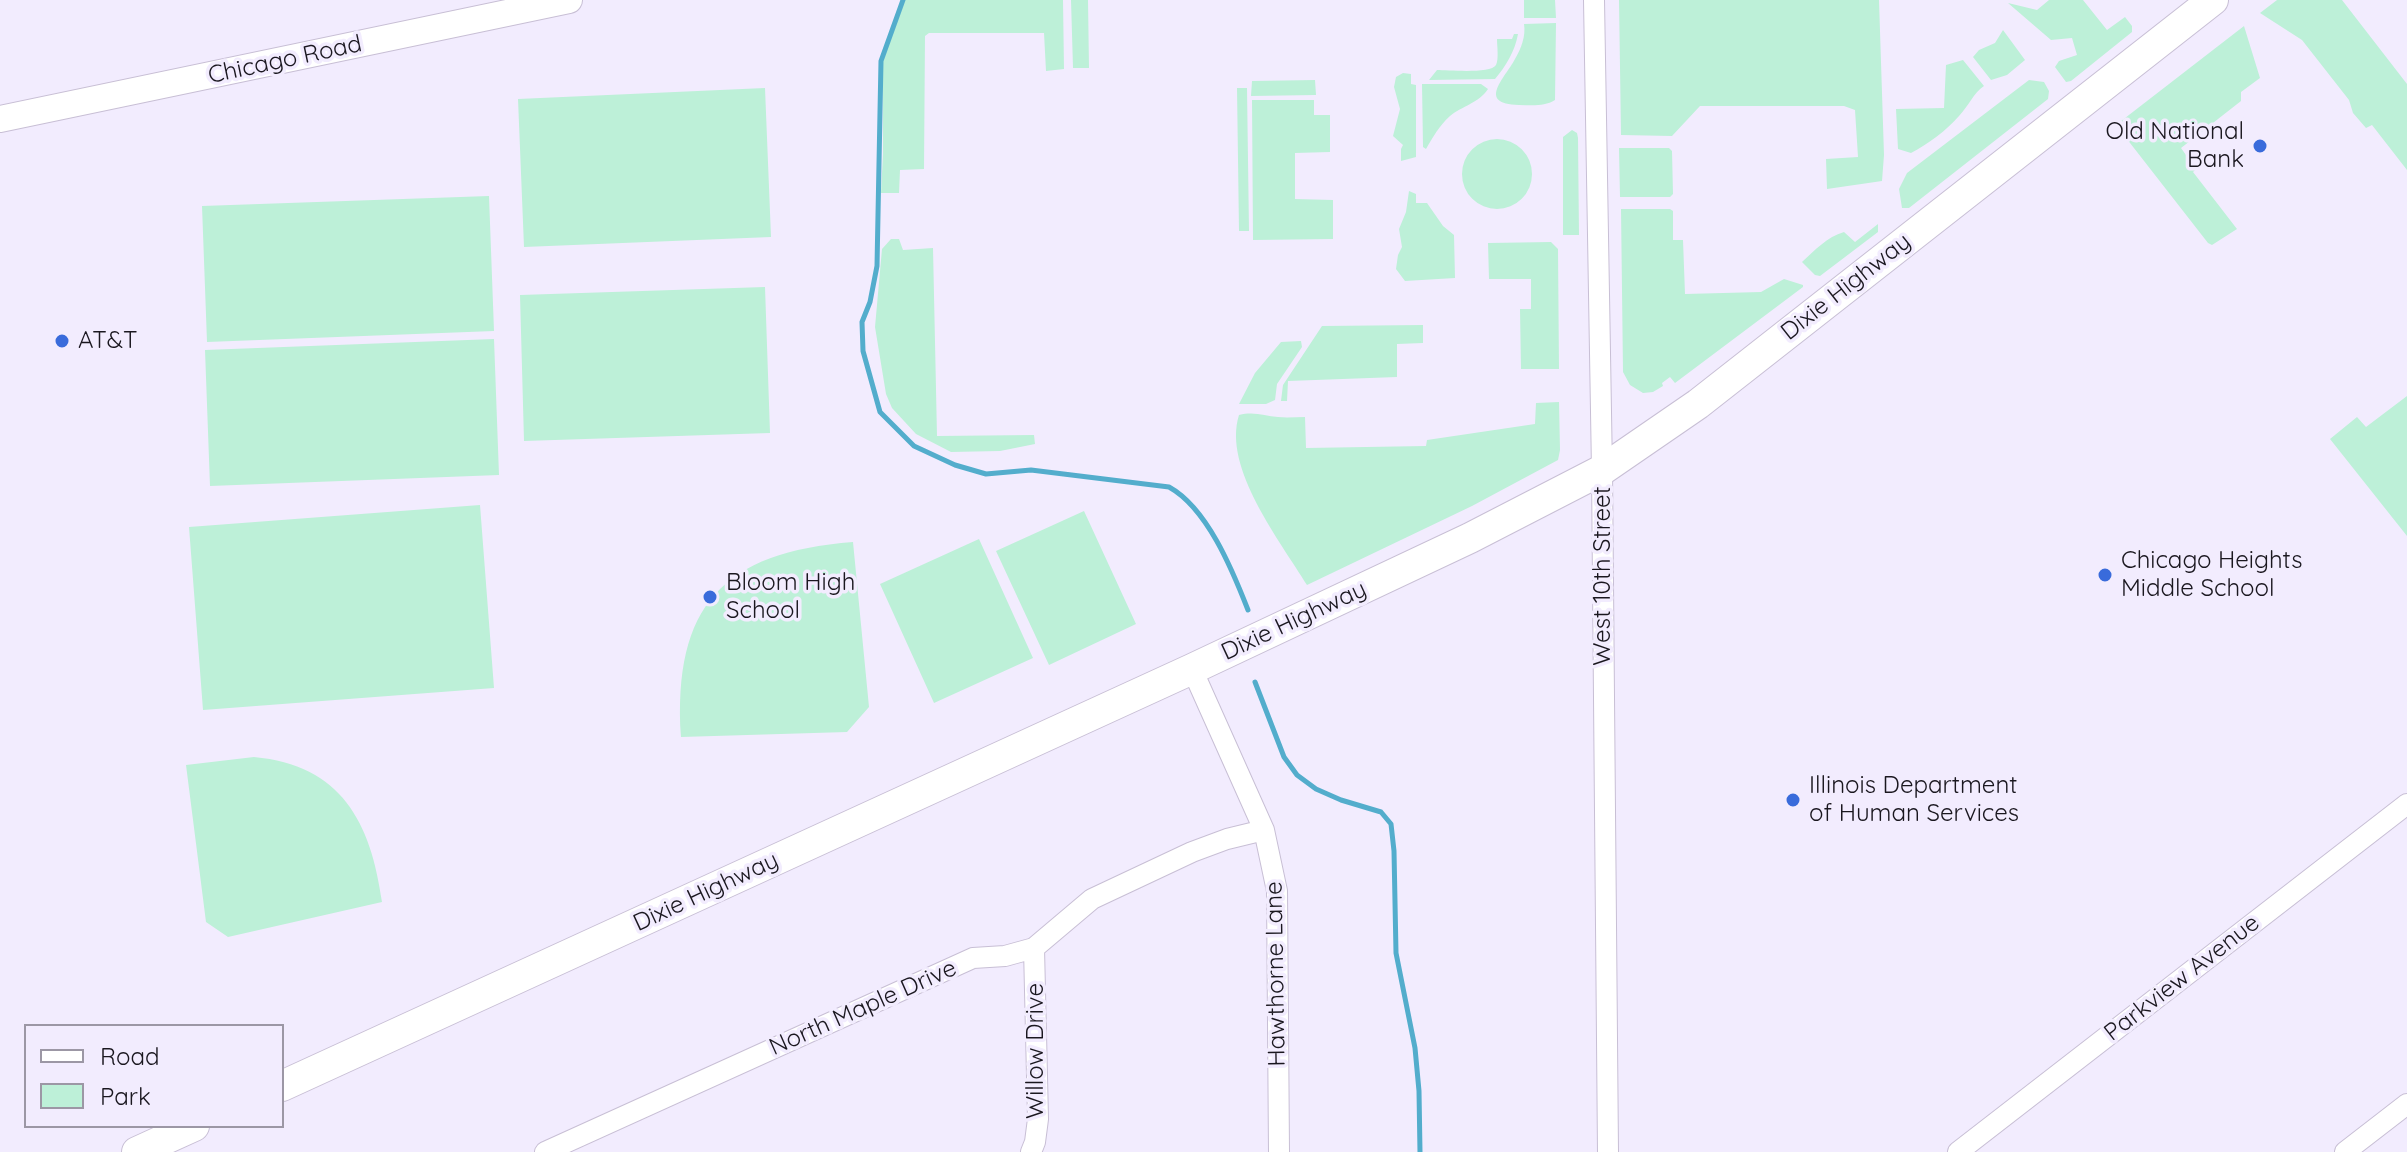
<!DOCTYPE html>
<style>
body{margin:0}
#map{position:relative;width:2407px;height:1152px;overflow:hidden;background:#f2ecfe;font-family:Quicksand,sans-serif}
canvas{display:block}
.legend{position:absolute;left:24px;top:1024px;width:260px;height:104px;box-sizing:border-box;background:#f2ecfe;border:2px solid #9c97a5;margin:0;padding:10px 14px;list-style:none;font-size:24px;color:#1a171f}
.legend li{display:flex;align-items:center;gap:16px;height:40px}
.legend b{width:40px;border:2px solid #9c97a5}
</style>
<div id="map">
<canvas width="2407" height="1152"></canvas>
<ul class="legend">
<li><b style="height:10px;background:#fff"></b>Road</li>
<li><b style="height:22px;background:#bdf0d8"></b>Park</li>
</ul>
</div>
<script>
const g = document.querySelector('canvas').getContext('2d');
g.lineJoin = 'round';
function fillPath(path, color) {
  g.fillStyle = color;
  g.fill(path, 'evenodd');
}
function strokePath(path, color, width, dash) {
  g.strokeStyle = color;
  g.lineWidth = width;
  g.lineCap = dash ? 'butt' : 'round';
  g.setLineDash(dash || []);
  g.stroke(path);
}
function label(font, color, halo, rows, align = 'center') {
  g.font = font + ' Quicksand,sans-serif';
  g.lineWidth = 7;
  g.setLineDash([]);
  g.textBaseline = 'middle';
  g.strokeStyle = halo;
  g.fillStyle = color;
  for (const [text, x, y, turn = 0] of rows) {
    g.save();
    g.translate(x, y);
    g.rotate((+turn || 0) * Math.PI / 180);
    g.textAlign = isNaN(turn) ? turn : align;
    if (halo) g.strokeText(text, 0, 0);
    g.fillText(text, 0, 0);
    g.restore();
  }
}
fillPath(new Path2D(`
 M 905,0 L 1063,0 L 1064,69 L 1046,71 L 1044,33 L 929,33 L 925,36 L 924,169 L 900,170 L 899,193 L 881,193 L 883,154 L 883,61 Z
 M 1071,0 L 1088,0 L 1089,68 L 1073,68 Z
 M 1524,0 L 1555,0 L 1556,18 L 1524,18 Z
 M 1619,0 L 1879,0 L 1884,155 L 1882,181 L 1827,189 L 1826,159 L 1858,157 L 1855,110 L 1844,106 L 1700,106 L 1672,136 L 1621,135 Z
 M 2049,0 L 2083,0 L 2107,30 L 2125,17 L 2132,26 L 2132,32 L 2071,81 L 2066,82 L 2055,67 L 2059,61 L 2077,55 L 2072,38 L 2051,40 L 2008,3 L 2037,10 Z
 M 2277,0 L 2342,0 L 2407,84 L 2407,170 L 2372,125 L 2366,128 L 2353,113 L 2349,100 L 2302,40 L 2260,13 Z
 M 1556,23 L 1555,100 C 1544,107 1531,105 1519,105 C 1476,104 1505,78 1515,59 C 1521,49 1526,36 1524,24 Z
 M 2244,26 L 2260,78 L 2241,92 L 2241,101 L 2181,148 L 2196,169 L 2193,172 L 2237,229 L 2212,245 L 2208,243 L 2116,125 Z
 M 2003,30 L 2025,60 L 2007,75 L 1991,80 L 1973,57 L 1979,50 L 1995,43 Z
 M 1514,34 L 1518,34 C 1515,51 1506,66 1495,79 L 1429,80 L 1437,70 C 1448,70 1491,74 1496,65 C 1499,59 1497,46 1497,39 L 1512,39 Z
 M 1963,60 L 1984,86 C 1974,92 1968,107 1959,116 C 1946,131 1928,144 1911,153 L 1898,149 L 1896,109 L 1944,108 L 1946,65 Z
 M 1403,73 L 1411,74 L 1411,84 L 1416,85 L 1416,157 L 1401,161 L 1401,149 L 1403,145 L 1393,136 L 1400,109 L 1394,87 L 1396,77 Z
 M 1315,80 L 1316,95 L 1251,96 L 1252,81 Z
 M 2029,80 L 2044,82 L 2049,91 L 2048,99 L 1909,208 L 1902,208 L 1899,189 L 1907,173 Z
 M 1422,84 L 1481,84 L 1488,89 C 1479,103 1462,106 1450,116 C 1439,126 1433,137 1426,149 L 1423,147 Z
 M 765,88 L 771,237 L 524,247 L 518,99 Z
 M 1237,88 L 1247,88 L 1249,231 L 1239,231 Z
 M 1252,100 L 1314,100 L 1314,115 L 1330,115 L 1330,152 L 1295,153 L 1295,199 L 1333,200 L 1333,239 L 1253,240 Z
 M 1572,130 L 1577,133 L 1578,138 L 1579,235 L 1563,235 L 1563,137 Z
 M1462 174a35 35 0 1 1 70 0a35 35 0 1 1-70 0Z
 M 1619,148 L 1669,148 L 1672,151 L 1673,194 L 1670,197 L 1620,197 Z
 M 1409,191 L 1416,194 L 1416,203 L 1427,203 L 1443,226 L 1454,235 L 1455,278 L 1405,281 L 1396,269 L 1398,255 L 1402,247 L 1399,229 L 1406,212 Z
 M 489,196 L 494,331 L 207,342 L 202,206 Z
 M 1621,209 L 1670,209 L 1673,211 L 1673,240 L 1683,240 L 1685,294 L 1761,292 L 1784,279 L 1803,285 L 1803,287 L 1675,383 L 1670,377 L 1662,383 L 1663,386 L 1653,392 L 1643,393 L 1630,385 L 1623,372 Z
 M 1878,224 L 1878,232 L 1820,276 L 1815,275 L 1802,262 C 1815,250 1827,237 1844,232 L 1855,242 Z
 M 891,239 L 899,239 L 903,250 L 933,248 L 937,436 L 1034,435 L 1035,444 L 1000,451 L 951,452 L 916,434 L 892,408 L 886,394 L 875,327 L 882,249 Z
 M 1551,242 L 1558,249 L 1559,369 L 1521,369 L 1520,309 L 1531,309 L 1531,279 L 1489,279 L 1488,243 Z
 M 765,287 L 770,433 L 524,441 L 520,295 Z
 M 1423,325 L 1423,343 L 1397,344 L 1397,377 L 1288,381 L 1287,401 L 1281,401 L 1283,385 L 1322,326 Z
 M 494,339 L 499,475 L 210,486 L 205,350 Z
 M 1301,341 L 1302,347 L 1277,384 L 1275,400 L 1266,404 L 1239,404 L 1255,373 L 1281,342 Z
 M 2407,396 L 2407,536 L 2330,439 L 2357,417 L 2366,427 Z
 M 1559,402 L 1560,450 L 1558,460 L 1472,506 L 1307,585 C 1281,542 1222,468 1239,415 C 1254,411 1265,416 1278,417 C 1287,418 1296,417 1305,417 L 1306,448 L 1426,446 L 1427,440 L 1535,424 L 1536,403 Z
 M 480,505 L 494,688 L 203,710 L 189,527 Z
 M 1084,511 L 1136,624 L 1049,665 L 996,551 Z
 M 979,539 L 1033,658 L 934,703 L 880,584 Z
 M 853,542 L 869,707 L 847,732 L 681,737 C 673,606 723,552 853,542 Z
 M 254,757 C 341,765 371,822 382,902 L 228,937 L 206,922 L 186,765 Z`), '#bdf0d8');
strokePath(new Path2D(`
 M 903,0 L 881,61 L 877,266 L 870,302 L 862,322 L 863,351 L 880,412 L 914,446 L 955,465 L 986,474 L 1031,470 L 1169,487 C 1207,508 1232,569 1248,610
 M 1255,682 L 1284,757 L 1297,775 L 1316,789 L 1341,800 L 1381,812 L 1391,824 L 1394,851 L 1396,953 L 1415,1048 L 1419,1091 L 1420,1152`), '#53adcc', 5);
const minor = new Path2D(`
 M 1594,0 L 1602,470 L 1608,1152
 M 1192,669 L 1264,830 L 1277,891 L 1279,1152
 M 545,1152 L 973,958 L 1005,956 L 1034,948 L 1092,899 L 1192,852 L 1227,839 L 1264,830
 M 1031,1152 L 1035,1142 L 1038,1119 L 1034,948
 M 1958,1152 L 2407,804
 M 2345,1152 L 2407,1104`);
const tertiary = new Path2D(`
 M 0,119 L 569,0`);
const secondary = new Path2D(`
 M 282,1086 L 1192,669 L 1470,538 L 1602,470 L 1698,404 L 2213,0
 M 137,1152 L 194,1126`);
strokePath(minor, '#c8bfd5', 22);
strokePath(tertiary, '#c8bfd5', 28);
strokePath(secondary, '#c8bfd5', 32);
strokePath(minor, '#fff', 20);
strokePath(tertiary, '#fff', 26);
strokePath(secondary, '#fff', 30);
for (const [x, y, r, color] of [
 [2260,146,8,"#396bdb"],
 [62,341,8,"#396bdb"],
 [2105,575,8,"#396bdb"],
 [710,597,8,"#396bdb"],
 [1793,800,8,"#396bdb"]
]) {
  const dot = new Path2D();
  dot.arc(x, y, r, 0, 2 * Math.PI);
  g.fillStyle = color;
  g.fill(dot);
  strokePath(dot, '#f2ecfe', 3);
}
label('24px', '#1a171f', '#f2ecfe', [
 ["Chicago Road",285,60,-12],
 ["Dixie Highway",1846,287,-38],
 ["West 10th Street",1603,576,-90],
 ["Dixie Highway",1294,621,-25],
 ["Dixie Highway",706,892,-25],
 ["Hawthorne Lane",1276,974,-91],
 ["Parkview Avenue",2182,978,-38],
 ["North Maple Drive",863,1008,-24],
 ["Willow Drive",1036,1051,-90]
]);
label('24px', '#1a171f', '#f2ecfe', [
 ["Old National",2244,132,"right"],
 ["Bank",2244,160,"right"],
 ["AT&T",78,341],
 ["Chicago Heights",2121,561],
 ["Middle School",2121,589],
 ["Bloom High",726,583],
 ["School",726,611],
 ["Illinois Department",1809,786],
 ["of Human Services",1809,814]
], 'left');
</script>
